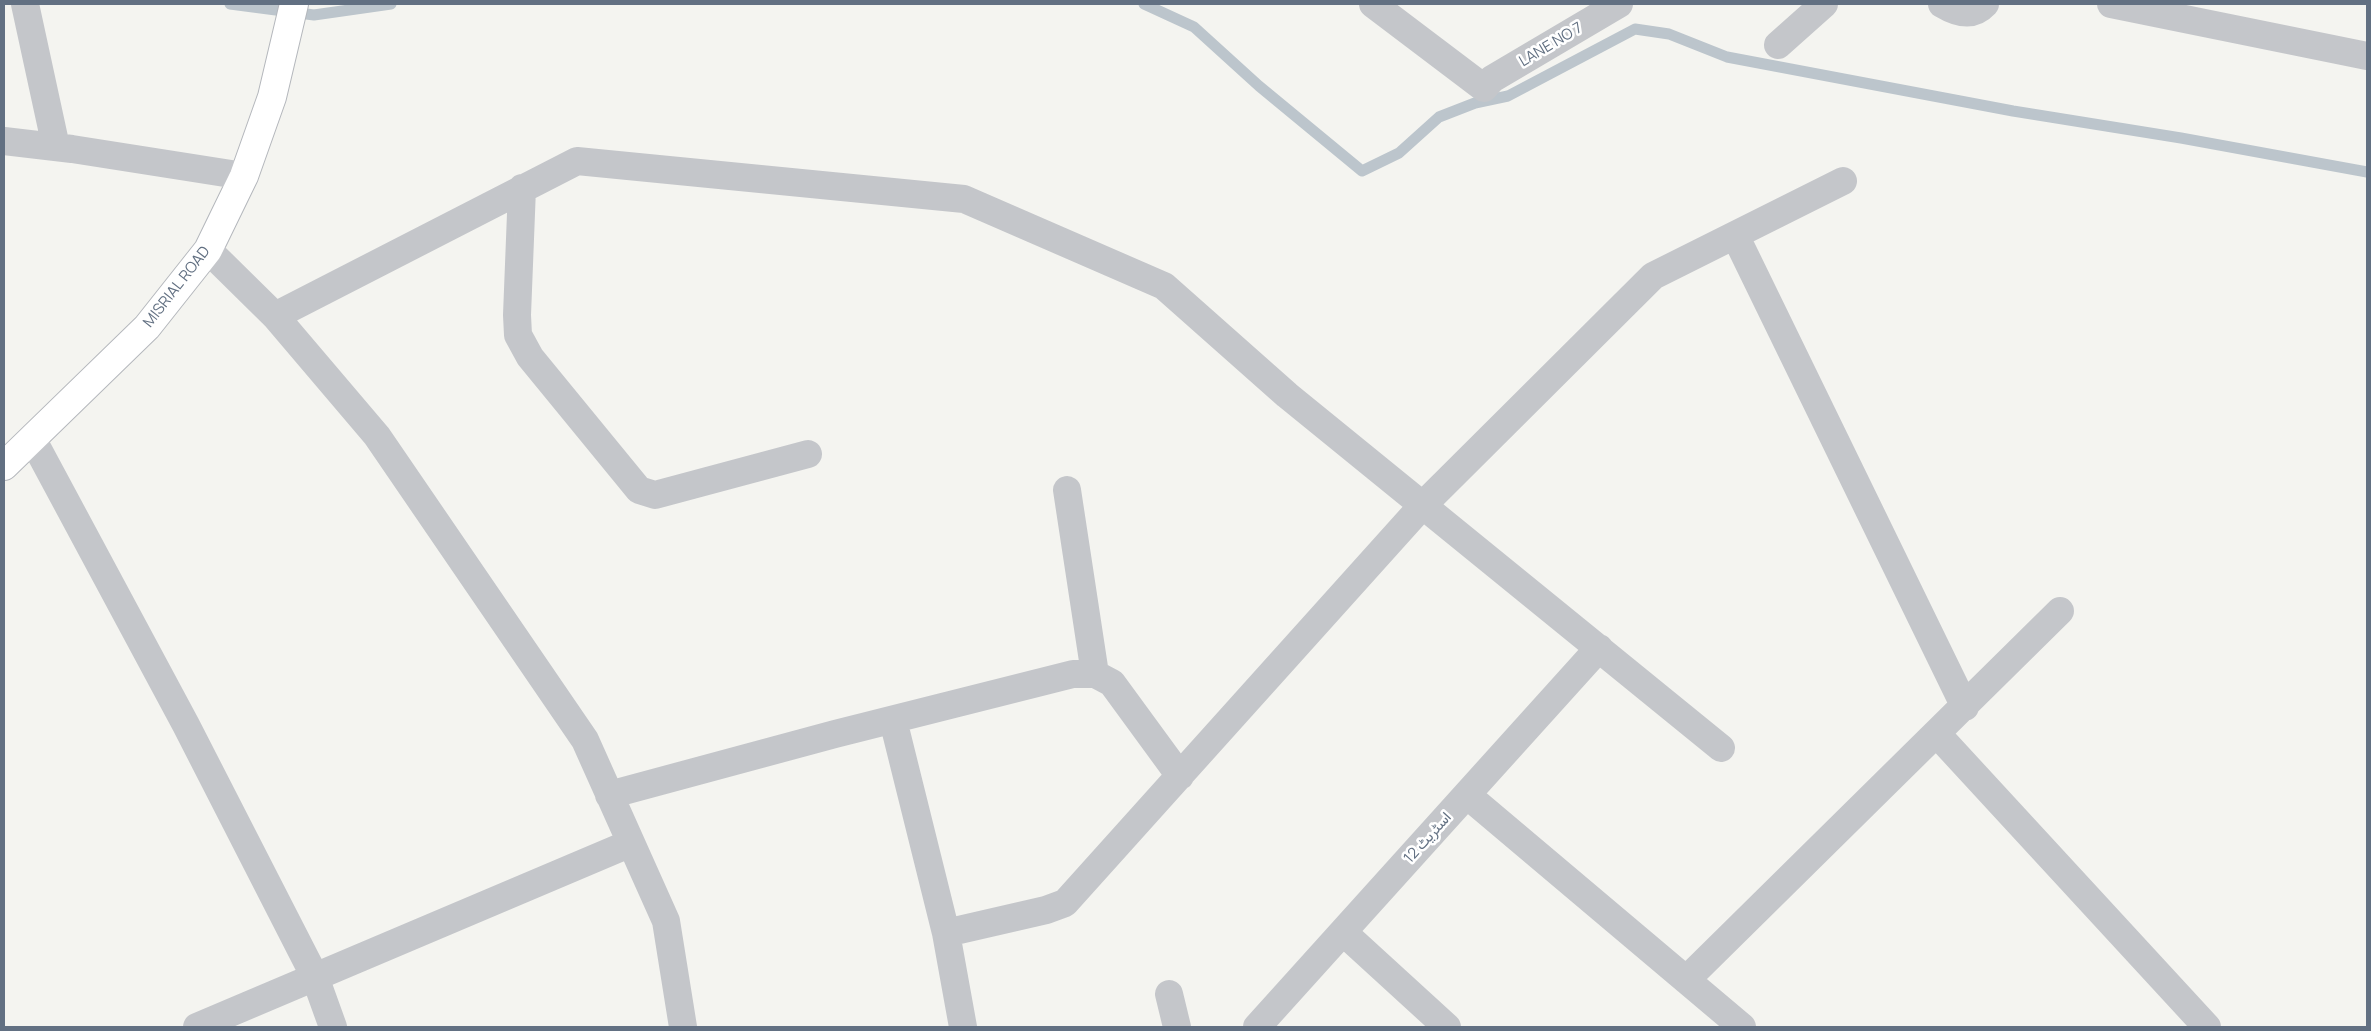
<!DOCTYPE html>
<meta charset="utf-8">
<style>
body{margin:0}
#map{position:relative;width:2371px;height:1031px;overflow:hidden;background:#f4f4f0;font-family:Manrope,sans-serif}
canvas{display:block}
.frame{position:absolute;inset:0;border:5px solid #627082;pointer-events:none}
</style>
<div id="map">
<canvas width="2371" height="1031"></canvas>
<div class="frame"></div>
</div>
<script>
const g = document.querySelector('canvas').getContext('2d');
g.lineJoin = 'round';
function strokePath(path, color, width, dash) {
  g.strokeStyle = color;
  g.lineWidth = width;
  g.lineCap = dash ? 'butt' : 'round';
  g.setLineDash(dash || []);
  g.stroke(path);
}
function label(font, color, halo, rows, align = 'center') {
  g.font = font + ' Manrope,Vazirmatn,sans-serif';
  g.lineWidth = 5;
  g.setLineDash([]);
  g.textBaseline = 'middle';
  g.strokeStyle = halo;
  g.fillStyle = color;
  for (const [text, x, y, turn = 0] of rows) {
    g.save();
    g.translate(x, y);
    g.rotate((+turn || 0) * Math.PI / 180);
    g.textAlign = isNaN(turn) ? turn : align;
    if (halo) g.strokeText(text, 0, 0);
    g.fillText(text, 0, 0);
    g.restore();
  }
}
strokePath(new Path2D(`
 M 230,4 L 314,15 L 391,4
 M 1144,4 L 1194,27 L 1259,86 L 1362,171 L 1399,153 L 1439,117 L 1475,103 L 1508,96 L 1635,29 L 1669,34 L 1727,57 L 2013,111 L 2181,138 L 2367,172`), '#bcc5cc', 11);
const major = new Path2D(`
 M 4,466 L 147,327 L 208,250 L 244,176 L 272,97 L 294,4`);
strokePath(major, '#b4b7bc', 30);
strokePath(new Path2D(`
 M 25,4 L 56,147
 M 1373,4 L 1484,88 L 1492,79 L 1619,4
 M 1942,4 C 1957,13 1972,18 1985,4
 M 2111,4 L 2367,56
 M 1778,45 L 1824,4
 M 4,141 L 72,149 L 244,176
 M 522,188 L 517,315 L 518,335 L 530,357 L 639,490 L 655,495 L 808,454
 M 1735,235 L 1965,707
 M 208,250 L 275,316 L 377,436 L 585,740 L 666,921 L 683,1027
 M 275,316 L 577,161 L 964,199 L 1164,286 L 1287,395 L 1721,748
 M 33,440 L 186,725 L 315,977 L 333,1027
 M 1067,490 L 1095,674
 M 893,720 L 946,933 L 963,1027
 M 1937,734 L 2207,1027
 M 609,795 L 835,734 L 1073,674 L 1095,674 L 1112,683 L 1180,776
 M 1467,795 L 1742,1027
 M 1343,932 L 1447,1027
 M 946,933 L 1046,910 L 1065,903 L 1422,506 L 1653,276 L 1843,181
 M 1686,980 L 2060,611
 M 1169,994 L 1177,1027
 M 197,1027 L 631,843
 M 1257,1027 L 1599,648`), '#c4c6ca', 28);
strokePath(major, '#fff', 28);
label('15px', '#627082', '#fff', [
 ["LANE NO 7",1551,45,-31],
 ["MISRIAL ROAD",177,287,-52],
 ["اسٹریٹ 12",1428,838,-48]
]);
</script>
